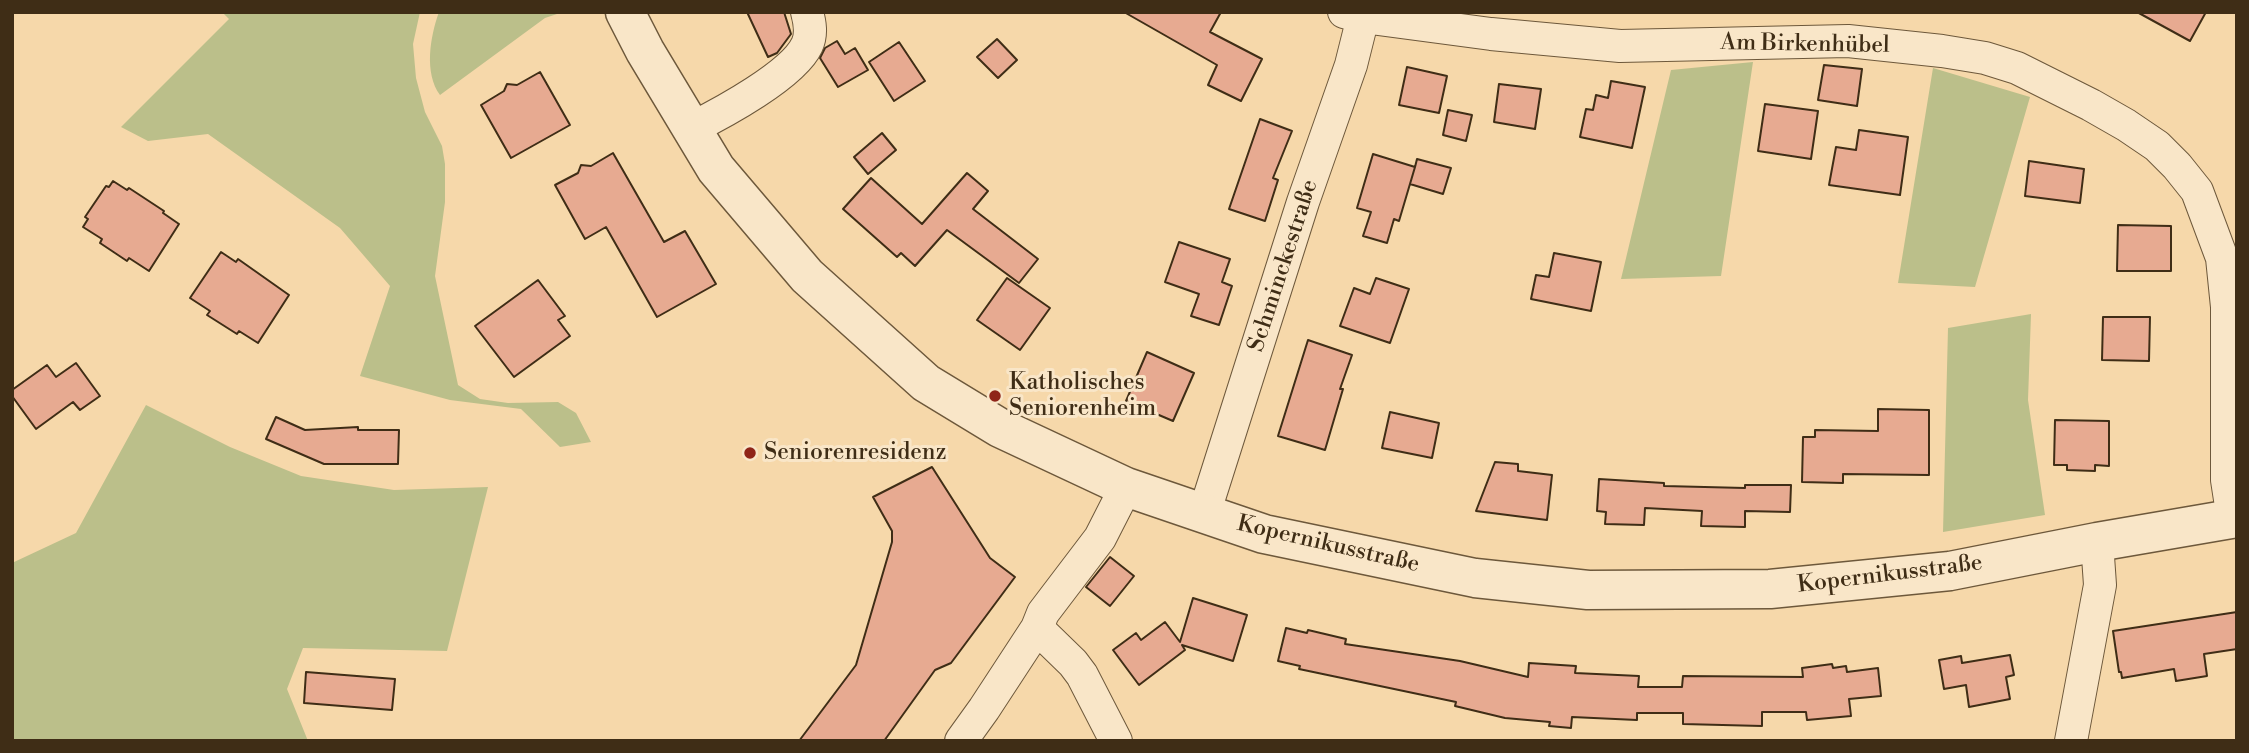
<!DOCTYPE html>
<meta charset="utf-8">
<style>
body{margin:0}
#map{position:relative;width:2249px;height:753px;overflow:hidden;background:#f6d8aa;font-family:"Libre Bodoni",serif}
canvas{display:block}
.frame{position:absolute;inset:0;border:14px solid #3f2d16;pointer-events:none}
</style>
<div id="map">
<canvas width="2249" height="753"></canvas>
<div class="frame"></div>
</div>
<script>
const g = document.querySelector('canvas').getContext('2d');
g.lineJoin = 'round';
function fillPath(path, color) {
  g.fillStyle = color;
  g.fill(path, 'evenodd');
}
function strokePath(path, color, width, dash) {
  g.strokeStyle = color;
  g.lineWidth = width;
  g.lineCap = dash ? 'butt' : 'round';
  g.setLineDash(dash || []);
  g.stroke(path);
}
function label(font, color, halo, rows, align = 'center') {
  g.font = font + ' "Libre Bodoni",serif';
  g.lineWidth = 6;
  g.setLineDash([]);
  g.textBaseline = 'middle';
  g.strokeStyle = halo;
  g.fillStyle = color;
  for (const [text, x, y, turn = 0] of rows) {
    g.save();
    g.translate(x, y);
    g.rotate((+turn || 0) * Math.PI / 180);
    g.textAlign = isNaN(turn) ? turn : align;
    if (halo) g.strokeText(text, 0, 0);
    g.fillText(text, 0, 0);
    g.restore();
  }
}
fillPath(new Path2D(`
 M 222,12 L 420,12 L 413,44 L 416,78 L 425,112 L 442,146 L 445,164 L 445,202 L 435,276 L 458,385 L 480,399 L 508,403 L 558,402 L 576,413 L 591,442 L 560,447 L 521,409 L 450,400 L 360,376 L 390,286 L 340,228 L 208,134 L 148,141 L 121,127 L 229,19 Z
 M 439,12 L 563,12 L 545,18 L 440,95 C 424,73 430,37 439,12 Z
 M 1753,62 L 1721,276 L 1621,279 L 1671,70 Z
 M 1933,68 L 2030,97 L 1975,287 L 1898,283 Z
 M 2031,314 L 2028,400 L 2045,515 L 1943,532 L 1948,328 Z
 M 146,405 L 230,447 L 301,476 L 394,490 L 488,487 L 447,651 L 303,648 L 287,689 L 308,741 L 12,741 L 12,563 L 76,533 Z`), '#bbbf8a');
const building = new Path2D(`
 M 747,12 L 784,12 L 791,34 L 777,53 L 768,57 Z
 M 1124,12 L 1221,12 L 1210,32 L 1262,59 L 1241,101 L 1208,85 L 1217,65 Z
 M 2137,12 L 2206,12 L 2190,41 Z
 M 997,39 L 1017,60 L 998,78 L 977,57 Z
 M 837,41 L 845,54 L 855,48 L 868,70 L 838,87 L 820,58 L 825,48 Z
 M 899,42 L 925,81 L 894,101 L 869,62 Z
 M 1824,65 L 1862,69 L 1857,106 L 1818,100 Z
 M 1407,67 L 1447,76 L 1439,113 L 1399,105 Z
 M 540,72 L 570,125 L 511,158 L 481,105 L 504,91 L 507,84 L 517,85 Z
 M 1611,81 L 1645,87 L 1632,148 L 1580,137 L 1586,109 L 1593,110 L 1596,95 L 1608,98 Z
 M 1499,84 L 1541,89 L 1535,129 L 1494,122 Z
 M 1765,104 L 1818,111 L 1811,159 L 1758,151 Z
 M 1448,110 L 1472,115 L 1466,141 L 1443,135 Z
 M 1260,119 L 1292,131 L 1273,178 L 1278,180 L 1265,221 L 1229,209 Z
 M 1859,130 L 1908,137 L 1900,195 L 1829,185 L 1836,147 L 1856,150 Z
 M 882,133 L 896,150 L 868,174 L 854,157 Z
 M 613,153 L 664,242 L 685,231 L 716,284 L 657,317 L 606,227 L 585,239 L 555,185 L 578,173 L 581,165 L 591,166 Z
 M 1373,154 L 1415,167 L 1417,159 L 1451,168 L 1443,194 L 1410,184 L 1415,167 L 1399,221 L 1394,219 L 1387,243 L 1363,236 L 1371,212 L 1357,208 Z
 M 2029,161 L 2084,169 L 2080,203 L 2025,196 Z
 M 967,173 L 988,191 L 973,209 L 1038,259 L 1019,283 L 947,230 L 915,266 L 901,253 L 897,257 L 843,209 L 871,178 L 922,224 Z
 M 113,181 L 127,190 L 129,188 L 164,211 L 163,213 L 179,224 L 149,271 L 129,258 L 127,261 L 100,243 L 102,239 L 83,227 L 88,219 L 85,217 L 106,186 L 109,187 Z
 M 2118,225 L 2171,226 L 2171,271 L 2117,271 Z
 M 1179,242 L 1230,259 L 1222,282 L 1232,286 L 1219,325 L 1191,316 L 1199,294 L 1165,282 Z
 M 221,252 L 236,262 L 238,259 L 289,295 L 258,343 L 239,331 L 237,334 L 207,315 L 210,311 L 190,298 Z
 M 1554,253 L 1601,262 L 1591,311 L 1531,299 L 1536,275 L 1549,277 Z
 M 1007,278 L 1050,308 L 1020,350 L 977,320 Z
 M 1376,278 L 1409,289 L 1390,343 L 1340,326 L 1354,288 L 1370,294 Z
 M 538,280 L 565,316 L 558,320 L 570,336 L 514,377 L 475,326 Z
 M 2103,317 L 2150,317 L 2149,361 L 2102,360 Z
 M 1308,340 L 1352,355 L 1340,389 L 1343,389 L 1325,450 L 1278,436 Z
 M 1147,352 L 1194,373 L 1173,421 L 1126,401 Z
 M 76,363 L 100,396 L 80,410 L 73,402 L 36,429 L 12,396 L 12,390 L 47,365 L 56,377 Z
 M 1878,409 L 1929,410 L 1929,475 L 1843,474 L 1843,483 L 1802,482 L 1803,437 L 1815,437 L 1815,430 L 1878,431 Z
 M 1390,412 L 1439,423 L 1432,458 L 1382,448 Z
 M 276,417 L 305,430 L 358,427 L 358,430 L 399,430 L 398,464 L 324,464 L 266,439 Z
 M 2055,420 L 2109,421 L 2109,466 L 2095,465 L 2095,471 L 2067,470 L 2067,465 L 2054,465 Z
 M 1495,462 L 1518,464 L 1518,471 L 1552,475 L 1547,520 L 1476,511 Z
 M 932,467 L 990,558 L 1015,577 L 951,663 L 935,670 L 884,741 L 799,741 L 856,665 L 892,542 L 892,531 L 873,497 Z
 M 1599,479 L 1664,483 L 1664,486 L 1745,488 L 1745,485 L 1791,485 L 1790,512 L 1745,511 L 1745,527 L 1701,526 L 1702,511 L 1645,508 L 1644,525 L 1605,524 L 1606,512 L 1597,511 Z
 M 1110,557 L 1134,576 L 1110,606 L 1086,587 Z
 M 1193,598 L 1247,615 L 1233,661 L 1182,645 L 1185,650 L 1139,685 L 1113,650 L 1136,633 L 1141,640 L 1165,622 L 1180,642 Z
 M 2237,612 L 2237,649 L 2204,654 L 2207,676 L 2176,681 L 2174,669 L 2122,678 L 2121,672 L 2119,672 L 2113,631 Z
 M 1286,628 L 1307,633 L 1308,630 L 1346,639 L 1345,644 L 1460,661 L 1528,677 L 1529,663 L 1576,666 L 1575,673 L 1639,676 L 1638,687 L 1682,687 L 1683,676 L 1803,677 L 1802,668 L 1832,664 L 1833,668 L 1846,666 L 1847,672 L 1878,668 L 1881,696 L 1849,699 L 1851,716 L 1807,720 L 1806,712 L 1762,712 L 1762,726 L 1683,724 L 1683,713 L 1637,713 L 1637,720 L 1572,717 L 1571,728 L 1549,726 L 1550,722 L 1505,718 L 1455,706 L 1456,702 L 1299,669 L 1300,666 L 1278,661 Z
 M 2010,655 L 2014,675 L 2006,677 L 2010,699 L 1969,707 L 1966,685 L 1944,689 L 1939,660 L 1961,656 L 1962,663 Z
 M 306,672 L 395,679 L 392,710 L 304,703 Z`);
fillPath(building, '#e7aa91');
strokePath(building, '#3f2d16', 2);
const minor = new Path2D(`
 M 1344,12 L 1363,17 L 1491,34 L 1620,46 L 1848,41 L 1942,51 L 1985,58 L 2017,68 L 2091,105 L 2126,125 L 2157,146 L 2177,166 L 2197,191 L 2222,258 L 2227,307 L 2227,480 L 2233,519
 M 692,128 C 722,113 793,75 807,45 C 812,34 810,23 807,12
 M 1204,514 L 1303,202 L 1351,65 L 1363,17
 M 1037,628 L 1073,663 L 1082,675 L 1116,741
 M 961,741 L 984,709 L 1037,628 L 1043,613 L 1100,538 L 1126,487
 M 2071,741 L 2100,585 L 2097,542`);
const tertiary = new Path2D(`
 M 625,12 L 645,51 L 716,169 L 807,276 L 926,383 L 1000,428 L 1126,487 L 1264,534 L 1475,578 L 1588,590 L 1770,589 L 1950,571 L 2097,542 L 2237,518`);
strokePath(minor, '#6d583b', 34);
strokePath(tertiary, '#6d583b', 41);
strokePath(minor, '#f9e6c8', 32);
strokePath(tertiary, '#f9e6c8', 38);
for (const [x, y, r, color] of [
 [995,396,7,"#8f2418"],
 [750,453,7,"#8f2418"]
]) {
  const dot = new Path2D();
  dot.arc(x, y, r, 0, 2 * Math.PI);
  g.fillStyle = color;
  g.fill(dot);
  strokePath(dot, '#f9e6c8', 2.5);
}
label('23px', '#3f2d16', '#f9e6c8', [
 ["Am Birkenhübel",1805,45,1],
 ["Schminckestraße",1284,266,-72],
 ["Kopernikusstraße",1328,545,13],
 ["Kopernikusstraße",1890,575,-7]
]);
label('23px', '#3f2d16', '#f9e6c8', [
 ["Katholisches",1009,383],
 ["Seniorenheim",1009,409],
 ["Seniorenresidenz",764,453]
], 'left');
</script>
